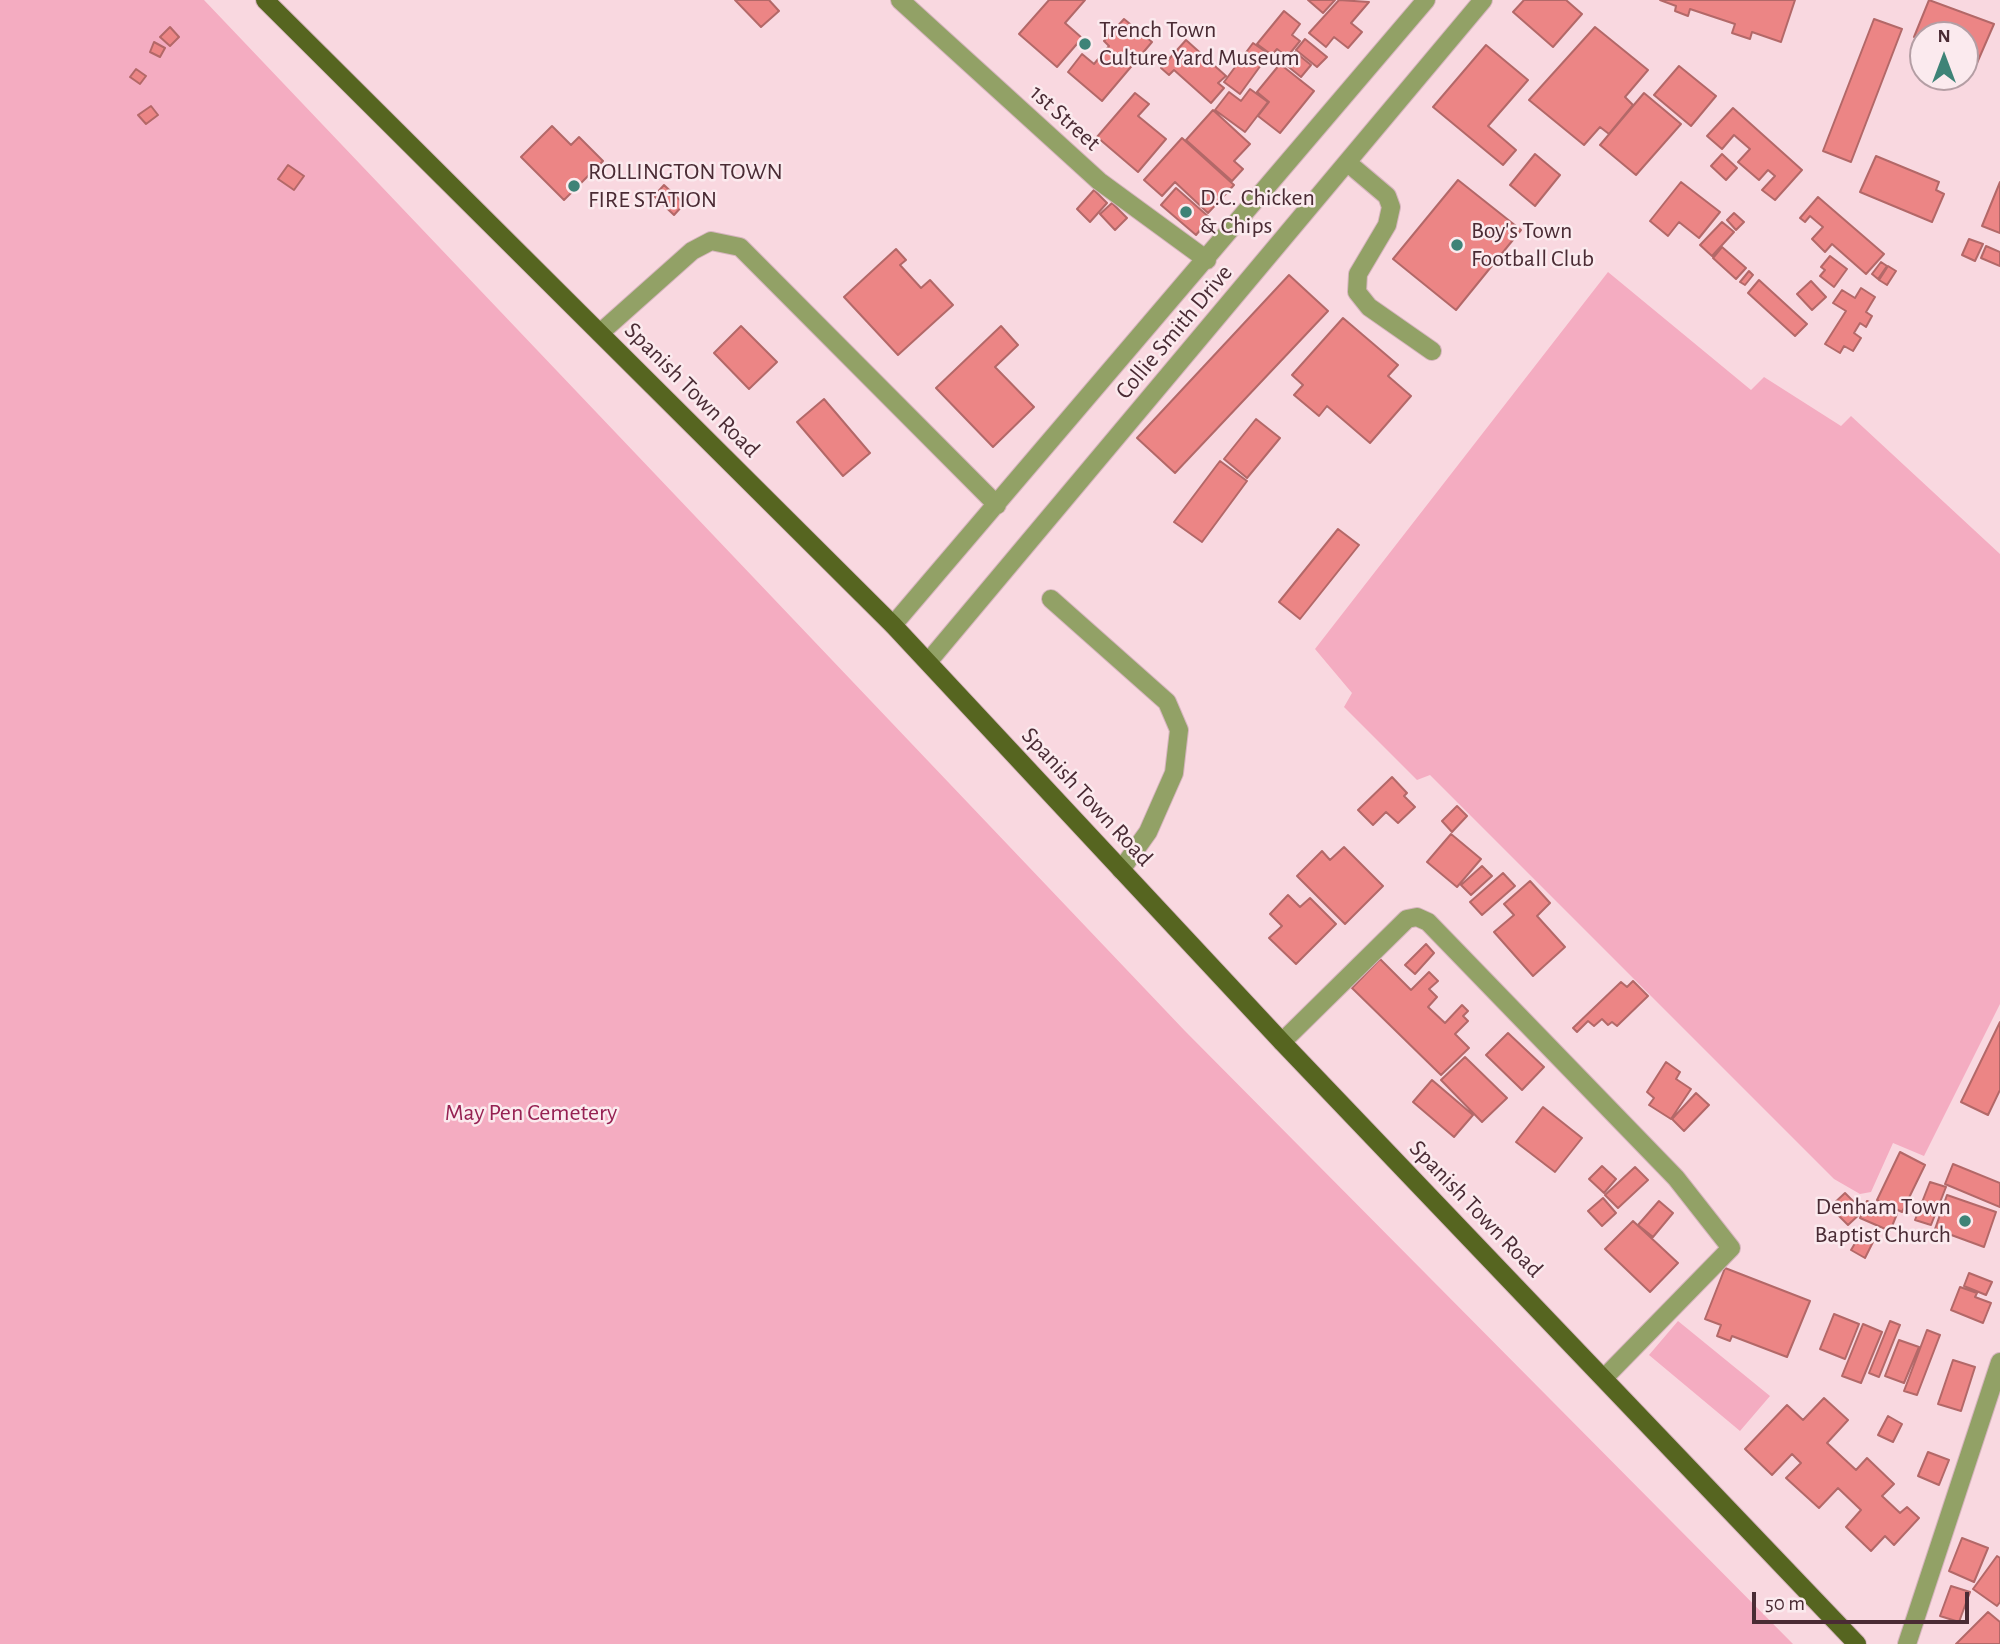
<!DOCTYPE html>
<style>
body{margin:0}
#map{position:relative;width:2000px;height:1644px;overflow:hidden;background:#f9d8e0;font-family:"Alegreya Sans",sans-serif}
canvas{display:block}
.north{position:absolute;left:1909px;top:21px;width:70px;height:70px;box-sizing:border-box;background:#fbeaee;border:2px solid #b49ea4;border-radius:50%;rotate:0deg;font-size:19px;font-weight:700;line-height:28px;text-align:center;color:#4a2b34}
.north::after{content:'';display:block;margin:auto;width:24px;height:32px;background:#3e8377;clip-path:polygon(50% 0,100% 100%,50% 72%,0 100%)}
.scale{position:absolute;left:1752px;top:1592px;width:217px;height:32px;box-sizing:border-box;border:4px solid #4a2b34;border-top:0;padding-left:9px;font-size:21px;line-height:24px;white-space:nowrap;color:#4a2b34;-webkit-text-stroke:5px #fbeaee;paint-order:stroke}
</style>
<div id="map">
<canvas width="2000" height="1644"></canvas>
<div class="north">N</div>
<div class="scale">50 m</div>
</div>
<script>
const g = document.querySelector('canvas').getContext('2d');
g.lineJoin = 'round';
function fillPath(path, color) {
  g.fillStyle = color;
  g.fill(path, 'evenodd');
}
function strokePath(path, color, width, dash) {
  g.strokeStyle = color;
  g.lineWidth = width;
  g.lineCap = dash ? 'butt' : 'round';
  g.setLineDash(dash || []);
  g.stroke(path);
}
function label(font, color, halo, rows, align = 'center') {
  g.font = font + ' "Alegreya Sans",sans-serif';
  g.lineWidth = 5;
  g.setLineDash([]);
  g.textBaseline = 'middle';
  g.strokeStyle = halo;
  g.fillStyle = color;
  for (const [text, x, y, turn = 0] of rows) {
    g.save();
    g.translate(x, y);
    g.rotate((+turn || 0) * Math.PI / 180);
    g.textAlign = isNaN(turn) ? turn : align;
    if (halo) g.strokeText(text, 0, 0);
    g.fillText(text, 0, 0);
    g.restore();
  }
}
fillPath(new Path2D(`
 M 0,0 L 204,0 L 1185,1031 L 1793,1644 L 0,1644 Z
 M 1608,272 L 1751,390 L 1764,377 L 1841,426 L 1851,416 L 2000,554 L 2000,1004 L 1924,1156 L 1893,1143 L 1871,1192 L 1860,1194 L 1834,1179 L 1430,775 L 1417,780 L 1344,707 L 1352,693 L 1315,649 Z
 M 1678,1321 L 1770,1396 L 1740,1431 L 1649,1355 Z`), '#f4acc1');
const building = new Path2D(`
 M 735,0 L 769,0 L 779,11 L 761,27 Z
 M 1049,0 L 1085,0 L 1065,23 L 1082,38 L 1057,67 L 1019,34 Z
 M 1308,0 L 1335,0 L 1323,13 Z
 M 1339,0 L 1369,2 L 1351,23 L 1362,32 L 1348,48 L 1334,37 L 1326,47 L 1309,33 Z
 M 1524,0 L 1566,0 L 1582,14 L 1553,47 L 1513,12 Z
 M 1660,0 L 1795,0 L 1781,42 L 1752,32 L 1750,39 L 1732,33 L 1735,24 L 1690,9 L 1688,16 L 1675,11 L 1676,6 Z
 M 1929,0 L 1994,24 L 1977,63 L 1965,58 L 1965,35 L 1923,35 L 1923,40 L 1914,37 Z
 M 1284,11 L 1300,24 L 1292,35 L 1300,41 L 1287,57 L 1277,49 L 1272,55 L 1257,44 Z
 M 1124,19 L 1152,42 L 1102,101 L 1068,72 L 1082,54 L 1094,64 L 1109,46 L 1104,41 Z
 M 1874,19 L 1902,29 L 1851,162 L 1823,151 Z
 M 170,27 L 179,37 L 170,46 L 160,37 Z
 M 1595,27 L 1648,70 L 1625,97 L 1633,105 L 1609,134 L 1600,127 L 1584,145 L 1529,100 Z
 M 1305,39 L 1327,57 L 1317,67 L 1296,50 Z
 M 1186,40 L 1226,76 L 1218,83 L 1224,88 L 1211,103 L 1174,70 L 1169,75 L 1161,68 Z
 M 154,42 L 165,48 L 160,57 L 150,52 Z
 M 1253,43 L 1269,54 L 1240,94 L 1224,82 Z
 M 1486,45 L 1528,80 L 1488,126 L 1516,150 L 1503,165 L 1433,107 Z
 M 1295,52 L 1311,65 L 1301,77 L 1285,64 Z
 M 1280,64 L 1314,91 L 1280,133 L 1258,116 L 1269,102 L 1257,92 Z
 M 1679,66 L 1716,96 L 1691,126 L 1654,95 Z
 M 136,69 L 146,76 L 140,84 L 130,77 Z
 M 1250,89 L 1268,102 L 1245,132 L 1215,110 L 1229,92 L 1241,101 Z
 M 1135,93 L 1149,104 L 1138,116 L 1166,139 L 1138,172 L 1097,137 Z
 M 1644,93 L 1681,124 L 1636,175 L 1600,145 Z
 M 151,106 L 158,115 L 146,124 L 138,115 Z
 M 1733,108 L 1802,170 L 1775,200 L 1762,190 L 1775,176 L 1768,170 L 1759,180 L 1738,162 L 1750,149 L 1734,135 L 1722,149 L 1707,136 Z
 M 1213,110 L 1250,144 L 1234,161 L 1243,169 L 1232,181 L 1186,140 Z
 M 552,126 L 571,145 L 579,137 L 603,161 L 564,200 L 521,157 Z
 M 1182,138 L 1234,185 L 1208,213 L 1175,182 L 1162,196 L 1144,180 Z
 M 1535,154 L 1560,175 L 1535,206 L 1510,185 Z
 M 1722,154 L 1737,168 L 1726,180 L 1711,166 Z
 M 1876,156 L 1939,182 L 1936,190 L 1944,194 L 1932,222 L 1860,192 Z
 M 288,165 L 304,176 L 294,190 L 278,179 Z
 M 1458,180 L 1521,230 L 1456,310 L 1393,259 Z
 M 1681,182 L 1720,212 L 1699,238 L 1679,222 L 1668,236 L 1650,221 Z
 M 2000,182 L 2000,233 L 1982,226 Z
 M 664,185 L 684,204 L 674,215 L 654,196 Z
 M 1176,188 L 1210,218 L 1196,235 L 1161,205 Z
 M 1094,190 L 1107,203 L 1090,222 L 1077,209 Z
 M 1818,197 L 1884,254 L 1866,274 L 1832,244 L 1825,252 L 1812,239 L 1823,227 L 1810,216 L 1805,222 L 1800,218 Z
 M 1112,203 L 1127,218 L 1115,230 L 1100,214 Z
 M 1734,213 L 1744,222 L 1736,230 L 1727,220 Z
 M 1722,222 L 1734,232 L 1712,256 L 1700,245 Z
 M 1969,239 L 1983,244 L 1975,261 L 1962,255 Z
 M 1986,246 L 2000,252 L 2000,266 L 1981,258 Z
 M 1722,247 L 1746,268 L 1736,279 L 1713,258 Z
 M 896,249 L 906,260 L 900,265 L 921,288 L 930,280 L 953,305 L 898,355 L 844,297 Z
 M 1830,256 L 1847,269 L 1834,287 L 1820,276 L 1825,270 L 1821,267 Z
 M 1881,262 L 1887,266 L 1878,279 L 1872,274 Z
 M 1888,266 L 1896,271 L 1887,285 L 1879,280 Z
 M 1749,271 L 1753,275 L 1745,285 L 1740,282 Z
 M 1289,275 L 1328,311 L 1175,473 L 1137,438 Z
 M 1759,280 L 1807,324 L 1795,336 L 1748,293 Z
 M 1811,281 L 1826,297 L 1812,310 L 1797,294 Z
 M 1861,288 L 1875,297 L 1866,312 L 1872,316 L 1866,327 L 1860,323 L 1854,333 L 1861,338 L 1853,351 L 1844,346 L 1840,353 L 1825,344 L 1846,311 L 1833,303 L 1842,290 L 1855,298 Z
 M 1343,318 L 1398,365 L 1388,376 L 1411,396 L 1370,443 L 1327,406 L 1319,416 L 1294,395 L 1303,385 L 1292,375 Z
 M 741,326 L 777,362 L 749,389 L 714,353 Z
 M 1001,326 L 1018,345 L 995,367 L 1034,407 L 993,447 L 936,388 Z
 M 824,399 L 870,453 L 843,476 L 797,422 Z
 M 1256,419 L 1280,438 L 1247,478 L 1224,459 Z
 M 1220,461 L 1247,481 L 1202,542 L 1174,522 Z
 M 1338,529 L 1359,545 L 1300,619 L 1279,602 Z
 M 1392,777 L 1407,793 L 1404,796 L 1415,807 L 1398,823 L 1386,812 L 1373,825 L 1358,810 Z
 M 1457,806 L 1467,816 L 1452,832 L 1442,821 Z
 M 1451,834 L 1481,859 L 1457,887 L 1427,862 Z
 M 1344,847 L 1383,886 L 1345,924 L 1297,876 L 1322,851 L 1330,860 Z
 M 1482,866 L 1492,876 L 1471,895 L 1461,885 Z
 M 1503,873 L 1515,886 L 1482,915 L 1470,902 Z
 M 1530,881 L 1550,903 L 1537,916 L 1565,947 L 1533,976 L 1494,932 L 1514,915 L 1504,904 Z
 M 1288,895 L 1300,907 L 1310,898 L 1336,924 L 1296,964 L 1269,938 L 1282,926 L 1270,914 Z
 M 1426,944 L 1434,953 L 1415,974 L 1405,965 Z
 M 1380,959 L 1411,990 L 1429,972 L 1438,981 L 1429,989 L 1437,997 L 1428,1007 L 1445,1023 L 1462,1005 L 1468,1011 L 1463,1016 L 1468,1021 L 1455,1034 L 1469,1048 L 1441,1075 L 1352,988 Z
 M 1633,981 L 1648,996 L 1617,1026 L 1612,1022 L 1608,1025 L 1602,1019 L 1594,1026 L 1588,1021 L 1577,1032 L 1573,1028 L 1621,982 L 1627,987 Z
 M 2000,1022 L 2000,1090 L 1988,1115 L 1961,1102 Z
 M 1508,1033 L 1544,1067 L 1522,1090 L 1486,1055 Z
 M 1465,1057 L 1507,1098 L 1482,1122 L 1441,1080 Z
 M 1666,1062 L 1680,1072 L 1676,1079 L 1691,1089 L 1671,1119 L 1649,1105 L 1654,1098 L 1647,1092 Z
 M 1432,1080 L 1473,1115 L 1454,1137 L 1413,1102 Z
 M 1696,1093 L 1709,1105 L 1684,1131 L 1672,1119 Z
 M 1543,1107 L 1582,1138 L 1555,1172 L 1516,1142 Z
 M 1900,1152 L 1925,1165 L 1902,1212 L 1877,1200 Z
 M 1953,1164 L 2000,1183 L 2000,1207 L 1945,1184 Z
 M 1602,1166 L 1616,1179 L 1604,1193 L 1589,1179 Z
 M 1635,1167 L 1648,1180 L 1618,1208 L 1605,1195 Z
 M 1930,1182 L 1946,1187 L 1931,1225 L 1915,1220 Z
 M 1845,1193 L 1863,1211 L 1848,1225 L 1830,1207 Z
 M 1947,1195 L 1996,1212 L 1984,1247 L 1935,1229 Z
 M 1603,1198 L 1616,1213 L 1602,1226 L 1588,1211 Z
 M 1659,1201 L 1673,1213 L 1653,1237 L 1638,1225 Z
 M 1867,1201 L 1897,1214 L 1890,1231 L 1860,1218 Z
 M 1633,1221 L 1678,1263 L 1650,1292 L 1605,1249 Z
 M 1860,1235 L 1873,1242 L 1865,1258 L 1851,1250 Z
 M 1725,1268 L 1810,1301 L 1787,1357 L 1732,1336 L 1730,1341 L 1717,1336 L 1721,1325 L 1705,1319 Z
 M 1969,1273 L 1992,1282 L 1986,1295 L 1964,1286 Z
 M 1960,1287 L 1977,1293 L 1975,1297 L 1991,1303 L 1983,1323 L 1951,1310 Z
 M 1834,1314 L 1859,1324 L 1845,1359 L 1820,1349 Z
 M 1890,1321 L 1900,1325 L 1879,1377 L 1869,1373 Z
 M 1863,1324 L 1882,1332 L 1861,1383 L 1842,1376 Z
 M 1927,1330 L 1940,1335 L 1917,1395 L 1904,1391 Z
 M 1899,1340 L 1919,1347 L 1904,1383 L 1885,1376 Z
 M 1953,1360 L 1975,1367 L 1961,1411 L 1938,1404 Z
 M 1824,1398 L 1848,1420 L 1827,1443 L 1856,1470 L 1867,1458 L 1894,1484 L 1882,1496 L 1900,1513 L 1907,1507 L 1919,1518 L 1894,1545 L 1885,1536 L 1871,1551 L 1846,1527 L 1861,1510 L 1838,1488 L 1819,1508 L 1786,1478 L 1801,1463 L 1792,1454 L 1772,1475 L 1745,1449 L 1787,1405 L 1803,1420 Z
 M 1888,1416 L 1902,1424 L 1893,1442 L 1878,1435 Z
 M 1928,1452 L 1949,1460 L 1939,1485 L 1918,1476 Z
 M 1962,1538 L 1988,1548 L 1974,1582 L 1949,1571 Z
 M 1997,1556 L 2000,1558 L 2000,1602 L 1997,1606 L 1973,1589 Z
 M 1951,1586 L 1970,1592 L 1959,1622 L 1940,1616 Z
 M 1988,1612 L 2000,1622 L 2000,1644 L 1956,1644 Z`);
fillPath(building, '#ec8585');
strokePath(building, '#b36868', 2);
const minor = new Path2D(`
 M 900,0 L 1099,181 L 1207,260
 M 1348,163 L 1387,196 L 1391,207 L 1387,225 L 1358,274 L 1357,292 L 1369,307 L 1432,351
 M 600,333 L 692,251 L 711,241 L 740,247 L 997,505
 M 1051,599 L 1167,702 L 1179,730 L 1174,773 L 1148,832 L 1121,870
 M 893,625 L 1426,0
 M 928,662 L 1483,0
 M 1282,1042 L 1407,919 L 1417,917 L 1428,922 L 1676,1178 L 1731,1248 L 1604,1378
 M 1907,1644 L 2000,1362`);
const major = new Path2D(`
 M 265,0 L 893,625 L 1282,1042 L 1857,1644`);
strokePath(minor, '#d6b5be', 20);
strokePath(major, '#d6b5be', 20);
strokePath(minor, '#92a166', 18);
strokePath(major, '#566520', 18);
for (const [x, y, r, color] of [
 [1085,44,7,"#3e8377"],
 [574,186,7,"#3e8377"],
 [1186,212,7,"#3e8377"],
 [1457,245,7,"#3e8377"],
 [1965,1221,7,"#3e8377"]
]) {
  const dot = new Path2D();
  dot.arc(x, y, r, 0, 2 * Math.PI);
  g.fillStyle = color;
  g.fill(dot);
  strokePath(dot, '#fbeaee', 2.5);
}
label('24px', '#4a2b34', '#fbeaee', [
 ["Trench Town",1099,30],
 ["Culture Yard Museum",1099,58],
 ["ROLLINGTON TOWN",588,172],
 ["FIRE STATION",588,200],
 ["D.C. Chicken",1200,198],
 ["& Chips",1200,226],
 ["Boy's Town",1471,231],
 ["Football Club",1471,259],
 ["Denham Town",1951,1207,"right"],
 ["Baptist Church",1951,1235,"right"]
], 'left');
label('24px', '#4a2b34', '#fbeaee', [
 ["1st Street",1065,118,42],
 ["Collie Smith Drive",1174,332,-50],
 ["Spanish Town Road",692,390,45],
 ["Spanish Town Road",1087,797,47],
 ["Spanish Town Road",1476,1209,46]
]);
label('24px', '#962152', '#fbeaee', [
 ["May Pen Cemetery",531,1113]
]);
</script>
